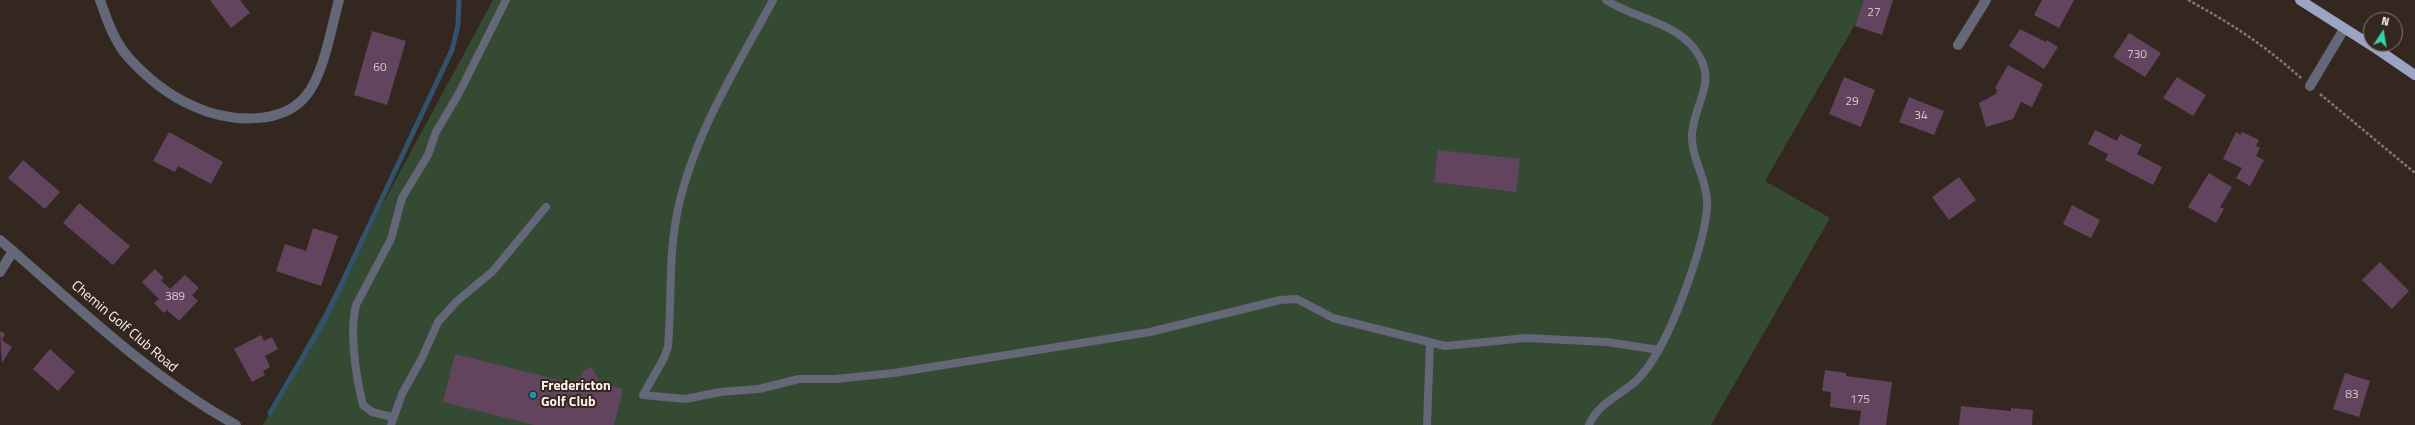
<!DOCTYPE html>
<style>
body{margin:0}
#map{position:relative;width:2415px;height:425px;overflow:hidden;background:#34271f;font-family:"Titillium Web",sans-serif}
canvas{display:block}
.north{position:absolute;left:2363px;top:12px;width:40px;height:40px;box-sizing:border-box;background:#34271f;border:1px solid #847971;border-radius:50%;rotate:12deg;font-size:11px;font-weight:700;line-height:16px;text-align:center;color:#fcf3ed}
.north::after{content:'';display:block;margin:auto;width:14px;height:18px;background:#31d4a9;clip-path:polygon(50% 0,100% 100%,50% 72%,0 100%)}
</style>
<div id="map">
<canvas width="2415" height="425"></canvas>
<div class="north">N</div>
</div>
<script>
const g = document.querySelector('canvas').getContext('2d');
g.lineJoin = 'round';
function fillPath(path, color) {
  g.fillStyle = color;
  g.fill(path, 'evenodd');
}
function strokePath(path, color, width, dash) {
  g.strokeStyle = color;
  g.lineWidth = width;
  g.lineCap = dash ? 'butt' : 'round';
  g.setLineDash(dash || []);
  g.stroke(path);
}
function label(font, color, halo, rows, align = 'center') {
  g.font = font + ' "Titillium Web",sans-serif';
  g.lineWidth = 4;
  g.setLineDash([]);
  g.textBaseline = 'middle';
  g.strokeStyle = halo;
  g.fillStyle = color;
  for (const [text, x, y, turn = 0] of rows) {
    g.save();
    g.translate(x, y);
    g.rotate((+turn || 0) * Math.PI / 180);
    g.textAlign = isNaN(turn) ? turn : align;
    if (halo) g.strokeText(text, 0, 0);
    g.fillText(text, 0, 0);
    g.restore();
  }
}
fillPath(new Path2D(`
 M 493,0 L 1869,0 L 1765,181 L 1830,218 L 1711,425 L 263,425 Z`), '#344a33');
strokePath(new Path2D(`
 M 270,413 L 324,321 L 452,50 L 458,25 L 459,0`), '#31536d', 5);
fillPath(new Path2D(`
 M 210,0 L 240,0 L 250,13 L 231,28 Z
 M 1864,0 L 1893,0 L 1882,35 L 1855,26 Z
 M 2042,0 L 2074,0 L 2059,28 L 2034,15 Z
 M 2020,29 L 2046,42 L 2047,40 L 2058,47 L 2044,69 L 2009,46 Z
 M 372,31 L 406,41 L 387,105 L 354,95 Z
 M 2129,33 L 2161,53 L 2145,77 L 2113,57 Z
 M 2008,65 L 2043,84 L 2032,107 L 2021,102 L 2013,119 L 1986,127 L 1979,103 L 1996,94 L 1997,90 L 1995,88 Z
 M 1844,77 L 1875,90 L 1861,127 L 1829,114 Z
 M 2177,77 L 2206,95 L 2193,116 L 2163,98 Z
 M 1909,97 L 1944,111 L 1934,135 L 1899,122 Z
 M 2095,130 L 2117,141 L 2120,134 L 2142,145 L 2137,154 L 2162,167 L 2153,185 L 2105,160 L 2108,154 L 2088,144 Z
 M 169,132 L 223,162 L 211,184 L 178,166 L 175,172 L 153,161 Z
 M 2236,132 L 2241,135 L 2242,132 L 2259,140 L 2256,146 L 2260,148 L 2256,156 L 2264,160 L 2250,186 L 2236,178 L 2242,168 L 2223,159 Z
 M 1438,150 L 1520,159 L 1516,192 L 1434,182 Z
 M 23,160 L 60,192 L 45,209 L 8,178 Z
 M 2209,173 L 2232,187 L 2220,207 L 2224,209 L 2216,223 L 2188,207 Z
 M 1959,177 L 1976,200 L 1949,220 L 1932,197 Z
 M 79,203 L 130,246 L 113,265 L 63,223 Z
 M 2072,205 L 2100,220 L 2091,238 L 2063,224 Z
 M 313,228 L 338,236 L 321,286 L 276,271 L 285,244 L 306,251 Z
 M 2380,262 L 2409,291 L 2392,309 L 2362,280 Z
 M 155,269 L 164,278 L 161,280 L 170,289 L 185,275 L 199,288 L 192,295 L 198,301 L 179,321 L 167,310 L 164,313 L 154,303 L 159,299 L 142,282 Z
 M 0,331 L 5,334 L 2,340 L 12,347 L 2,363 Z
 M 261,335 L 264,341 L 272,337 L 278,349 L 265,356 L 270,367 L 263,371 L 265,375 L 252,382 L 234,349 Z
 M 50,349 L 75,372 L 58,391 L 33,369 Z
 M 455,354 L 571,383 L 583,376 L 581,373 L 591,367 L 600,382 L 623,389 L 614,425 L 534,425 L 443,402 Z
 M 1825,370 L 1846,373 L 1846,376 L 1892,382 L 1886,425 L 1859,425 L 1861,411 L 1830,407 L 1831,392 L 1822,391 Z
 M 2345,373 L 2370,381 L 2359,417 L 2333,409 Z
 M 1961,406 L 2011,411 L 2011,408 L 2033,410 L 2032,425 L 1959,425 Z`), '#63445f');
strokePath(new Path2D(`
 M 2188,0 C 2232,24 2263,44 2301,78
 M 2320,94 L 2415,173`), '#837871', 2.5, [3, 2]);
strokePath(new Path2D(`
 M 773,0 C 737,67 694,134 678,209 C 668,255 672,301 668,347 L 664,358 L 643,395 L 686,399 L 720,392 L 759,389 L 799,379 L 835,379 L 894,373 L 1150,332 L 1280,300 L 1297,299 L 1333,318 L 1445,346 L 1526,338 L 1607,342 L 1659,350
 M 392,417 L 372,412 L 363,405 C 356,377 349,333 356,305 L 391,239 L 402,198 L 428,155 L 436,132 L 458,95 L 506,0
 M 391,425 L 402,394 L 422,358 L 438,322 L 457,301 L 493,271 L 546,207
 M 1427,425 L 1430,342
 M 1589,425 C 1598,403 1621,395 1637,380 C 1644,373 1650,365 1655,356 C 1674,326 1709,235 1707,200 C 1706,178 1691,157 1692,135 C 1694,100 1721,81 1693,47 C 1671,21 1633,18 1606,0`), '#636778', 8);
strokePath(new Path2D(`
 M 100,0 C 107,20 114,41 128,57 C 146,77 168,95 193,106 C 225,121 279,127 305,97 C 324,75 331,28 339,0
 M 1958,45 L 1986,0
 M 2310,86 L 2344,29
 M 0,272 L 13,251`), '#636778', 10);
strokePath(new Path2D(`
 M 0,240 C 76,305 148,376 236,425`), '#636778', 10);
strokePath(new Path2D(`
 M 2300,0 L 2377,49 L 2415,75`), '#9ba4c5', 10);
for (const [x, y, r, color] of [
 [533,395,4,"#0f9aa8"]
]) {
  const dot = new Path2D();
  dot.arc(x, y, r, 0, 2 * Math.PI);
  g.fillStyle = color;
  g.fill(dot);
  strokePath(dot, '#34271f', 1.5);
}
label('12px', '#d6c7ca', null, [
 ["27",1874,13],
 ["730",2137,55],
 ["60",380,68],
 ["29",1852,102],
 ["34",1921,116],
 ["389",175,297],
 ["83",2352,395],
 ["175",1860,400]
]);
label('14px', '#fcf3ed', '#34271f', [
 ["Chemin Golf Club Road",124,327,40]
]);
label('bold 14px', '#fcf3ed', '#34271f', [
 ["Fredericton",541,387],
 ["Golf Club",541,403]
], 'left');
</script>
